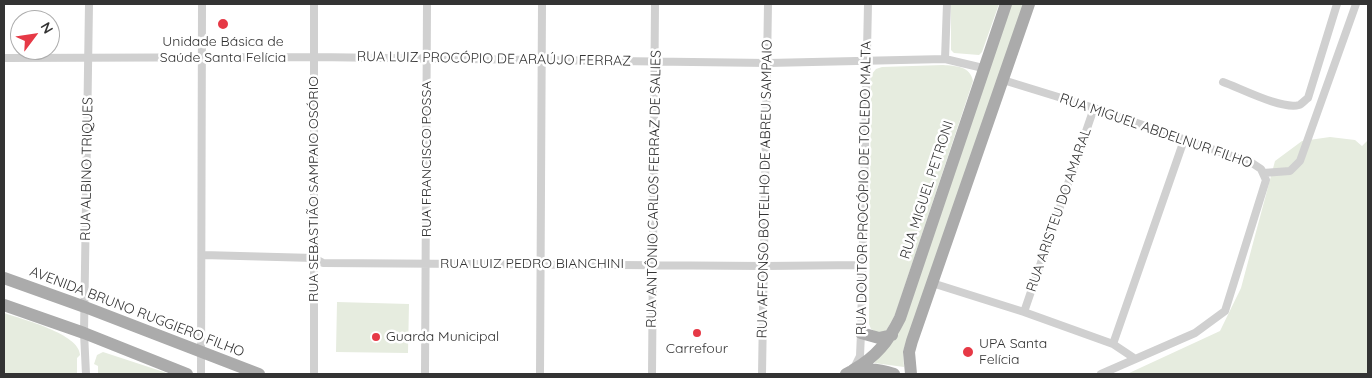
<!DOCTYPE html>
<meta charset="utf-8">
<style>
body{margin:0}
#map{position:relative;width:1372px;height:378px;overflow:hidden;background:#fff;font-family:Quicksand,sans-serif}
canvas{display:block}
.frame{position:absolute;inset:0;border:5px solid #333;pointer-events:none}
.north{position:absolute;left:10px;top:10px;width:50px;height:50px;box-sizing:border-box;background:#fff;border:1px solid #adadad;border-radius:50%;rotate:59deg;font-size:14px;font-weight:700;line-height:20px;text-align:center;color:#333}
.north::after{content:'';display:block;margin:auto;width:18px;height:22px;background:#e63946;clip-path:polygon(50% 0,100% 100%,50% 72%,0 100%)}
</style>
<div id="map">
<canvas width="1372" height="378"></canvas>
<div class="frame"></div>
<div class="north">N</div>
</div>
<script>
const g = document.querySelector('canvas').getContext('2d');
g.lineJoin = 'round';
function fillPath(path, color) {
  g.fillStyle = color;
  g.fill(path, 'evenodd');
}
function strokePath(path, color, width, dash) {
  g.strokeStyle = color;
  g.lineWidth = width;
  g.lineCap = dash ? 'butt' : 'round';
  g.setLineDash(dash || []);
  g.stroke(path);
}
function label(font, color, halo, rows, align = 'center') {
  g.font = font + ' Quicksand,sans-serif';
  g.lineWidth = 5;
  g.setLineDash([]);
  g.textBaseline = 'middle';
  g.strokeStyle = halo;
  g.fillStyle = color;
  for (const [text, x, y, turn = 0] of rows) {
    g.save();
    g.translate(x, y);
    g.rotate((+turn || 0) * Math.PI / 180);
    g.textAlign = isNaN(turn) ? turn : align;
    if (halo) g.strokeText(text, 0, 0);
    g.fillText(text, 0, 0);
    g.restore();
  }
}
fillPath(new Path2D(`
 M 951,4 L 999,4 L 982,52 L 979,55 L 954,53 L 951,50 Z
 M 1011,4 L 1024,4 L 903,351 L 904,367 L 874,363 L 885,350 Z
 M 943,65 C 956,66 970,66 973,81 L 895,315 L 886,331 L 878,333 L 871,329 L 869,324 L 871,75 L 876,69 L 882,67 Z
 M 1330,137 L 1355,140 L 1362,146 L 1368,140 L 1368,374 L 1127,374 L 1220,331 L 1241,288 L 1275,161 L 1302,141 Z
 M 337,302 L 409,304 L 408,353 L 336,352 Z
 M 4,313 C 22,319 80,334 80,355 L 77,358 L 77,374 L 4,374 Z
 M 103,352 L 170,374 L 98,374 L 98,366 L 94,364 L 97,355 Z`), '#e6ecdf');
strokePath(new Path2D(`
 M 4,58 L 313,57 L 768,63 L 945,59 L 983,68
 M 945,59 L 947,4
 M 1003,80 L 1094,108 L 1252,163 L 1261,169 L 1266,180 L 1225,311 L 1195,333 L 1101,374
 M 1223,82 C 1240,88 1282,110 1299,105 C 1302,104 1305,100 1308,98 L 1337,4
 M 1263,173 L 1290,171 L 1300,161 L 1356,4
 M 203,255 L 314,258 L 323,263 L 765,266 L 862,265
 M 932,283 L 1024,312 L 1113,344 L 1134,358
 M 1024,312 L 1094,108
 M 1113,344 L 1184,140
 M 854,368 L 860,356 L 861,333 L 868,4
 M 86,374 L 84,333 L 89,4
 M 201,374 L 202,4
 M 314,374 L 314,4
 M 425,374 L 427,4
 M 540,374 L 542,4
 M 652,374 L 655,4
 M 762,374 L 768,4`), '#d0d0d0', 8);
strokePath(new Path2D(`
 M 4,278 L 85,307 L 259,374
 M 4,305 L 84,333 L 187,374
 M 861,333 L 879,338 L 892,335
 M 853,370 C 876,357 888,342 900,318 L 1006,4
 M 846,374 C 859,366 879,369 894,374
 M 911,374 L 909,352 L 912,341 L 1029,4`), '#ababab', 12);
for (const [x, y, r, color] of [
 [223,24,6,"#e63946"],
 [697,333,5,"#e63946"],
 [376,337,5,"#e63946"],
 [968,352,6,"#e63946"]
]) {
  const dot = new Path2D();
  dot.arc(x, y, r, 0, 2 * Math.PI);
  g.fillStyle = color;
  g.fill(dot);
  strokePath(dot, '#fff', 2);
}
label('14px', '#333', '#fff', [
 ["Unidade Básica de",223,42],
 ["Saúde Santa Felícia",223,58],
 ["Guarda Municipal",386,337,"left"],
 ["UPA Santa",979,344,"left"],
 ["Felícia",979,360,"left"],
 ["Carrefour",697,349]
]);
label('14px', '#333', '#fff', [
 ["RUA LUIZ PROCÓPIO DE ARAÚJO FERRAZ",494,59,1],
 ["RUA MIGUEL ABDELNUR FILHO",1156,131,19],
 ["RUA FRANCISCO POSSA",427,159,-90],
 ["RUA ALBINO TRIQUES",87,169,-89],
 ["RUA DOUTOR PROCÓPIO DE TOLEDO MALTA",864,188,-89],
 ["RUA SEBASTIÃO SAMPAIO OSÓRIO",314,189,-90],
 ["RUA ANTÔNIO CARLOS FERRAZ DE SALIES",654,189,-89],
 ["RUA AFFONSO BOTELHO DE ABREU SAMPAIO",765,189,-89],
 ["RUA MIGUEL PETRONI",927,190,-72],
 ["RUA ARISTEU DO AMARAL",1059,210,-71],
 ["RUA LUIZ PEDRO BIANCHINI",532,264],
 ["AVENIDA BRUNO RUGGIERO FILHO",137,312,21]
]);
</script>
